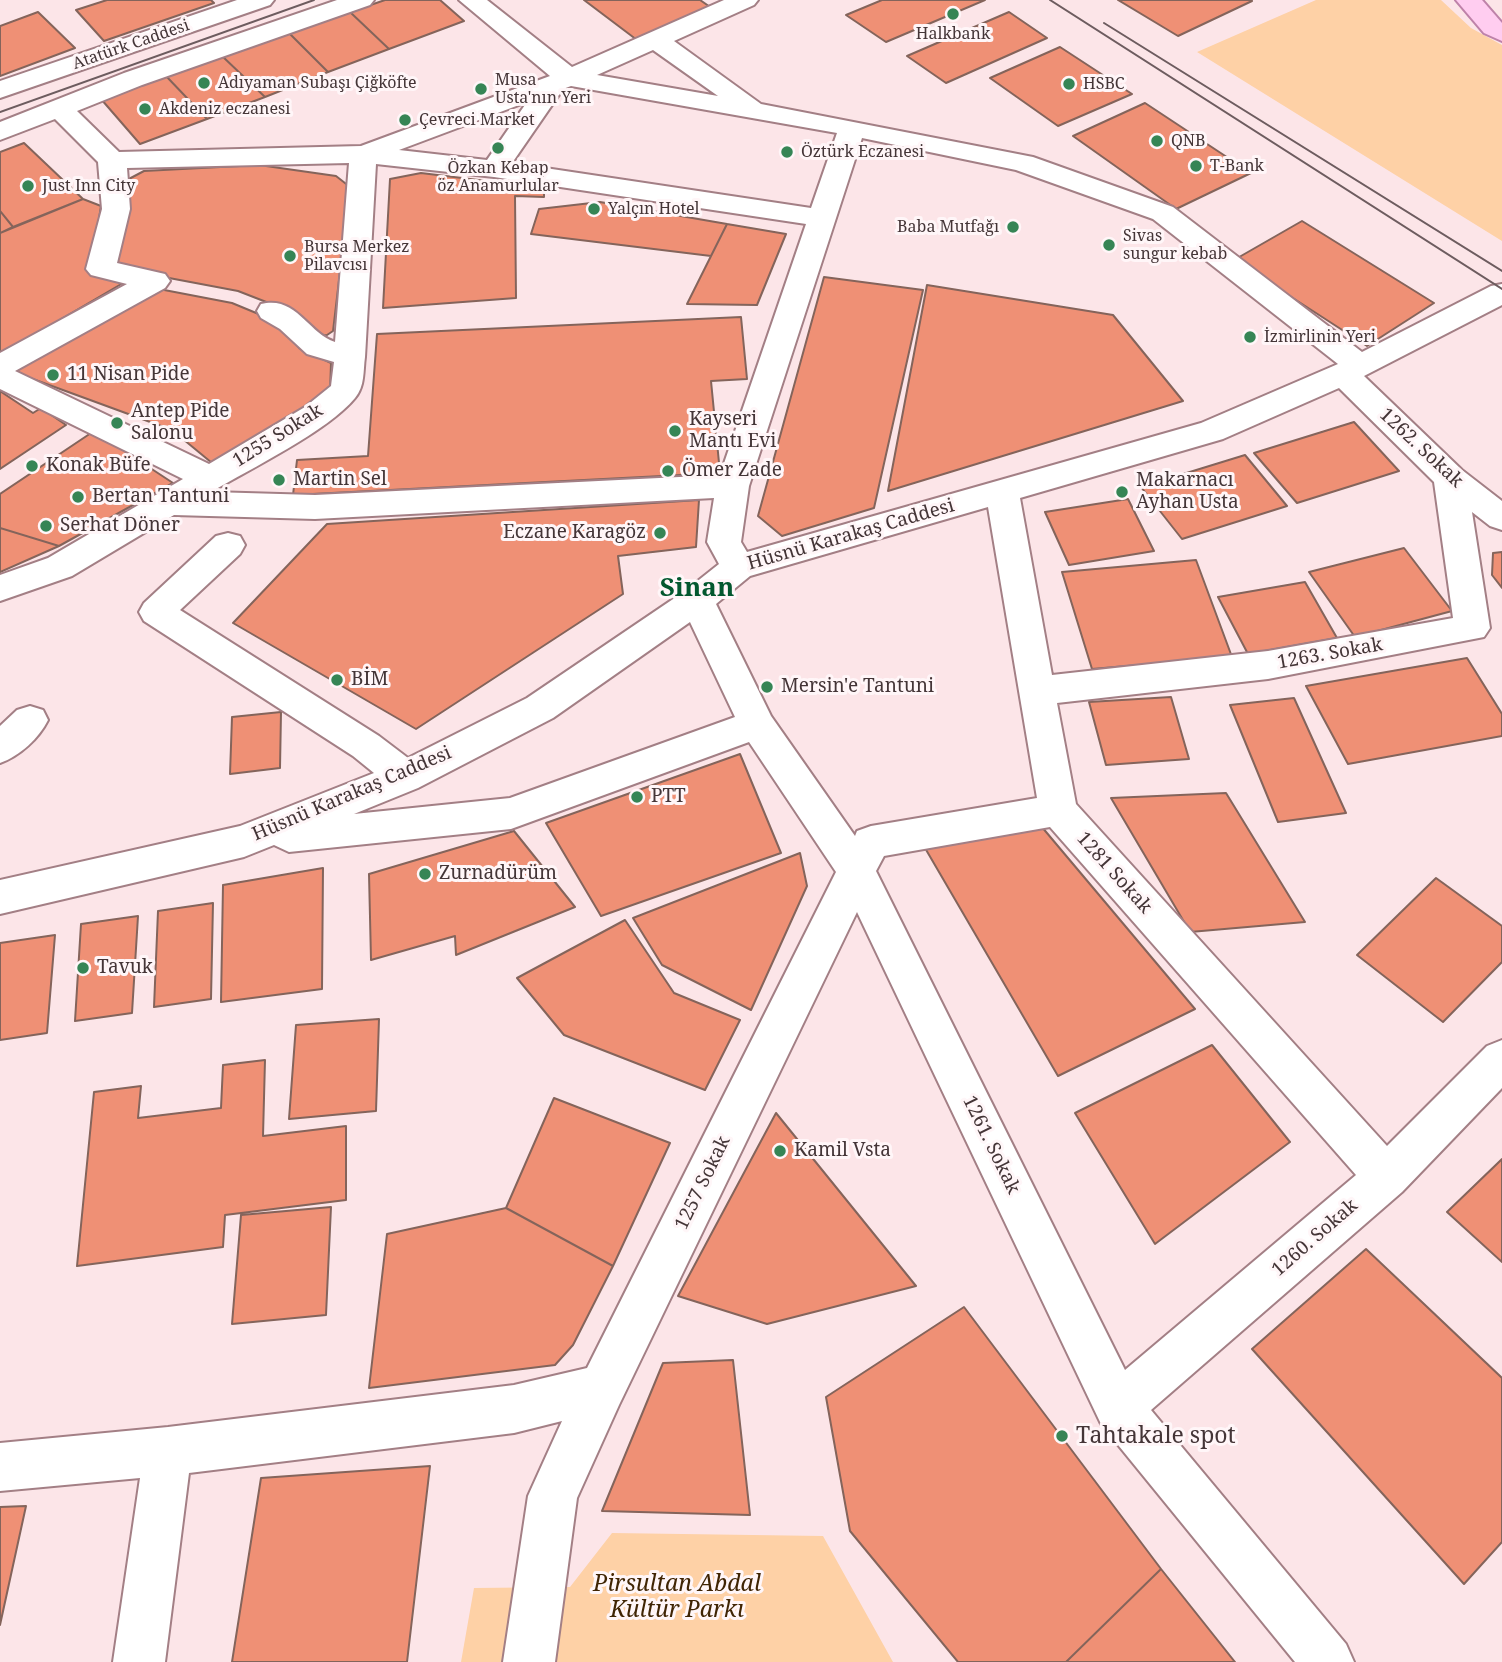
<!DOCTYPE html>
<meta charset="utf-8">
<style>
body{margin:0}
canvas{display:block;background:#fce5e8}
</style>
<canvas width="1502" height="1662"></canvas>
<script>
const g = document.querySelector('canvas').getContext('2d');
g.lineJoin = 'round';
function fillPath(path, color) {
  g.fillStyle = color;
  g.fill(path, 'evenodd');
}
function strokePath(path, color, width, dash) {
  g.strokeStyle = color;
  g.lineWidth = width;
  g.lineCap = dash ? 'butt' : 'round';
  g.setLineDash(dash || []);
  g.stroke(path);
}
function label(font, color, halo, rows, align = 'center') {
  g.font = font + ' "Noto Serif",serif';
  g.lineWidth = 6;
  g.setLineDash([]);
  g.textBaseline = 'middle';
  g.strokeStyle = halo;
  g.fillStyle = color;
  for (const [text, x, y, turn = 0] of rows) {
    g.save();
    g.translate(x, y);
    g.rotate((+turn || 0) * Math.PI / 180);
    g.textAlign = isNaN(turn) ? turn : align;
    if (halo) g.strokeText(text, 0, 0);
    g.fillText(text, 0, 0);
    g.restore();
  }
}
fillPath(new Path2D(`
 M 1316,0 L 1441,0 L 1471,28 L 1502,45 L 1502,241 L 1197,52 Z
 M 612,1533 L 823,1536 L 893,1662 L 461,1662 L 474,1588 L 570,1587 Z`), '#fed1a6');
const building = new Path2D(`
 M 107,0 L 211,0 L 214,3 L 104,41 L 76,10 Z
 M 385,0 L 440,0 L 464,21 L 389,49 L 350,12 Z
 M 584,0 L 700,0 L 713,9 L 637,40 Z
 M 882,0 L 985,0 L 886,42 L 846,15 Z
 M 1118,0 L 1250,0 L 1252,1 L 1178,36 Z
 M 38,12 L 75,48 L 0,76 L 0,26 Z
 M 350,12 L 389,49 L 328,72 L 289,33 Z
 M 1009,12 L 1047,38 L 946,83 L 907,56 Z
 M 289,33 L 328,72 L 265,97 L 221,55 Z
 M 1060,47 L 1132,94 L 1058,126 L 990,78 Z
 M 221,55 L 265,97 L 207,119 L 166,76 Z
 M 166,76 L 207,119 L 140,144 L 101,99 Z
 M 1145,103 L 1251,173 L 1176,209 L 1073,136 Z
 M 24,143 L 83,199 L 13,227 L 0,211 L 0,152 Z
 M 259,165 L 336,176 L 350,187 L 333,331 L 327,335 L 319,336 L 292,312 L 238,291 L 116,268 L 128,207 L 125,181 L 144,171 Z
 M 421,173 L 544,188 L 544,197 L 515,196 L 516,298 L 383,308 L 390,179 Z
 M 83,199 L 101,206 L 91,271 L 123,283 L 0,355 L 0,233 Z
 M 600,202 L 727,224 L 711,256 L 531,234 L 539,209 Z
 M 0,211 L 13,227 L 0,233 Z
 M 1302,221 L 1434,303 L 1367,346 L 1234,260 Z
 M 727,224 L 786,234 L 757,305 L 687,304 Z
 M 824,277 L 923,290 L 874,508 L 782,536 L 758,516 Z
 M 927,285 L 1113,315 L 1183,401 L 888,491 Z
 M 159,289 L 232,303 L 261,315 L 285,330 L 299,348 L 331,363 L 330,393 L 212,463 L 172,430 L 11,371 Z
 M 741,317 L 747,379 L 711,381 L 720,473 L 293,495 L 297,460 L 368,456 L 377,334 Z
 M 0,391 L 33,413 L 41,408 L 66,425 L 0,469 Z
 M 1354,422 L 1399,471 L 1297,503 L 1254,453 Z
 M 94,431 L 173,483 L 59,546 L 0,528 L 0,494 Z
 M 1245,455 L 1287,506 L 1182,539 L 1141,487 Z
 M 1128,499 L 1154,551 L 1069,565 L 1045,512 Z
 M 699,500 L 696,547 L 618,556 L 623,594 L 416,729 L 233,623 L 327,524 Z
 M 0,528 L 59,546 L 0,572 Z
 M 1404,548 L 1452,611 L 1355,637 L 1309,572 Z
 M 1502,552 L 1502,588 L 1492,575 L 1493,553 Z
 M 1196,560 L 1232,657 L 1092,669 L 1062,572 Z
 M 1305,582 L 1337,638 L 1248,654 L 1218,597 Z
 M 1467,658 L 1502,714 L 1502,736 L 1348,764 L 1306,686 Z
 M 1171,697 L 1189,759 L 1106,765 L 1089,702 Z
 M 1294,698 L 1346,813 L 1278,822 L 1230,705 Z
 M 281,712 L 280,768 L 230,774 L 232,717 Z
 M 740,754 L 781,853 L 601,916 L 546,823 Z
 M 1226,793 L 1305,922 L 1190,932 L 1111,798 Z
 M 1036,820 L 1195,1009 L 1058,1076 L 925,848 Z
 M 514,831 L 575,907 L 456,955 L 455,936 L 371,960 L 369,874 Z
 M 800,853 L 807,886 L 751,1010 L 662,965 L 633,918 Z
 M 323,868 L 322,989 L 221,1002 L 223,885 Z
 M 1436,878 L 1502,926 L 1502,962 L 1443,1022 L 1357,955 Z
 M 213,903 L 211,999 L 154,1007 L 158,911 Z
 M 138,916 L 132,1013 L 75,1021 L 81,924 Z
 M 625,920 L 674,993 L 740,1020 L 705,1090 L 564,1035 L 517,978 Z
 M 55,935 L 47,1033 L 0,1040 L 0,943 Z
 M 379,1019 L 376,1111 L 289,1119 L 296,1025 Z
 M 1212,1045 L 1290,1142 L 1155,1244 L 1075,1113 Z
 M 265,1060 L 263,1136 L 346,1126 L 346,1200 L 225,1215 L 223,1247 L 77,1266 L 94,1092 L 141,1086 L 138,1118 L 221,1108 L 223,1065 Z
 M 554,1098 L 670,1143 L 613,1266 L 506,1208 Z
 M 776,1113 L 916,1286 L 767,1324 L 678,1296 Z
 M 1502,1159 L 1502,1262 L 1447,1212 Z
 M 331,1207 L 326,1315 L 232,1324 L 241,1215 Z
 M 506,1208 L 613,1266 L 573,1345 L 555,1365 L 369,1388 L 387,1234 Z
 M 1366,1249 L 1502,1378 L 1502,1542 L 1464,1584 L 1252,1349 Z
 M 964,1307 L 1161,1569 L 1066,1662 L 958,1662 L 850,1531 L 826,1397 Z
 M 733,1360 L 750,1515 L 602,1511 L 663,1363 Z
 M 430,1466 L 407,1662 L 232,1662 L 261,1478 Z
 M 26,1506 L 0,1625 L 0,1507 Z
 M 1161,1569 L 1235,1662 L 1066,1662 Z`);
fillPath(building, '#ef9075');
strokePath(building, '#84645b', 2);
const minor = new Path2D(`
 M 237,0 L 274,0 L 270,5 L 0,98 L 0,81 Z
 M 337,0 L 374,0 L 370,5 L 142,85 L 77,111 L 119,152 L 361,146 L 550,76 L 459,0 L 487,0 L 572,67 L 724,0 L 758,0 L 754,5 L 674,41 L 761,104 L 1033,157 L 1173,207 L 1362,352 L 1491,286 L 1502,284 L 1502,305 L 1364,376 L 1462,470 L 1502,501 L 1502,530 L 1490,526 L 1472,512 L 1490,628 L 1484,637 L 1268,679 L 1057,703 L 1076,804 L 1387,1146 L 1487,1046 L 1502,1040 L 1502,1088 L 1402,1192 L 1151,1410 L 1346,1644 L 1354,1662 L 1295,1662 L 1101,1424 L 857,912 L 619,1405 L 577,1498 L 555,1662 L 503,1662 L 528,1496 L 562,1421 L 514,1433 L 189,1473 L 165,1662 L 113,1662 L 140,1478 L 0,1491 L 0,1443 L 168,1427 L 514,1385 L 587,1368 L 836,872 L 749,742 L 511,829 L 289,852 L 274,845 L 244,857 L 0,914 L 0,880 L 240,826 L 374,773 L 353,756 L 144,621 L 139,612 L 144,603 L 216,536 L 228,533 L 240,536 L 245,545 L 240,554 L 180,610 L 379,736 L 408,758 L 527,698 L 685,591 L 719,564 L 707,542 L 714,498 L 315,519 L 174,515 L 72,576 L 0,601 L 0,575 L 48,558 L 183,479 L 0,389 L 0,353 L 127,284 L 91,275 L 86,269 L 102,209 L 98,162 L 55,119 L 0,140 L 0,122 L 124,73 ZM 653,50 L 718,96 L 597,75 ZM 571,86 L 837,133 L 811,208 L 512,163 L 563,89 ZM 527,102 L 487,160 L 399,150 ZM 862,138 L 1016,170 L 1153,219 L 1338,364 L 1201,423 L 747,552 L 741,542 L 749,486 ZM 349,163 L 335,342 C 308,333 296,295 261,304 L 257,311 L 261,318 L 280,329 L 307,354 L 334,362 L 331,386 L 305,407 L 209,464 L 15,371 L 165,288 L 170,281 L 165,274 L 117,263 L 130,209 L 127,168 ZM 376,164 L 494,177 L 806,224 L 720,475 L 315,495 L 211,492 C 250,469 328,431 355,398 C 365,386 363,371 365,357 ZM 1339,388 L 1434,482 L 1453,618 L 1268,651 L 1052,675 L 1020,498 L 1223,439 ZM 988,507 L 1037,798 L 871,826 L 857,831 L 855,836 L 771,716 L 716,604 L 750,576 ZM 690,622 L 735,717 L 510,798 L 354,814 L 418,788 L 553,718 ZM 1050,827 L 1356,1175 L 1125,1370 L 876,871 L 884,856 Z
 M 30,706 L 43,710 L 48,720 C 39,738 20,756 0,763 L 0,726 L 17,710 Z`);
const major = new Path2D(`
 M 1456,0 L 1482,0 L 1502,23 L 1502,41 L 1484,33 Z`);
strokePath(minor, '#a37f85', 4);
strokePath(major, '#be82a9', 4);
fillPath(minor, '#fff');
fillPath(major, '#ffcdf0');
strokePath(new Path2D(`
 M 1050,0 L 1502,289
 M 1104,23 L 1502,271
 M 0,112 L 314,0`), '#6d5c5f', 2);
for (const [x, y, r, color] of [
 [953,14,7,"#368555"],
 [204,83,7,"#368555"],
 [1069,84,7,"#368555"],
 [481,89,7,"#368555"],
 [145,109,7,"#368555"],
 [405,120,7,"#368555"],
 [1157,141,7,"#368555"],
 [498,148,7,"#368555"],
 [787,152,7,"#368555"],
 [1196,166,7,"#368555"],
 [28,186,7,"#368555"],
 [594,209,7,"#368555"],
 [1013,227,7,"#368555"],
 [1109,245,7,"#368555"],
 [290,256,7,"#368555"],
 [1250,337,7,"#368555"],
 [53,375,7,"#368555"],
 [117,423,7,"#368555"],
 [675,431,7,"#368555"],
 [32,466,7,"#368555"],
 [668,471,7,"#368555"],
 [279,480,7,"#368555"],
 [1122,492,7,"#368555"],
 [78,497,7,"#368555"],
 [46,526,7,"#368555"],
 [660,533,7,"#368555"],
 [337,680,7,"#368555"],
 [767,687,7,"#368555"],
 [637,797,7,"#368555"],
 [425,874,7,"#368555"],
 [83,968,7,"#368555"],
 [780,1151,7,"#368555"],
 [1062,1436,7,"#368555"]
]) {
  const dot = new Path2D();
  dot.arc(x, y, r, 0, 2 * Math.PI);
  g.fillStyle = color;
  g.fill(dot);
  strokePath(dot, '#fff6f8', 2.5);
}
label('16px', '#443537', '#fff6f8', [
 ["Halkbank",953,34,"center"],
 ["Musa",495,80],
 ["Usta'nın Yeri",495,98],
 ["Adıyaman Subaşı Çiğköfte",218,83],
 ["HSBC",1083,84],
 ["Akdeniz eczanesi",159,109],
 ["Çevreci Market",419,120],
 ["QNB",1171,141],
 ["Öztürk Eczanesi",801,152],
 ["T-Bank",1210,166],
 ["Özkan Kebap",498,168,"center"],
 ["öz Anamurlular",498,186,"center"],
 ["Just Inn City",42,186],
 ["Yalçın Hotel",608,209],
 ["Baba Mutfağı",999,227,"right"],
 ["Sivas",1123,236],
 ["sungur kebab",1123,254],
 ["Bursa Merkez",304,247],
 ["Pilavcısı",304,265],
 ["İzmirlinin Yeri",1264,337]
], 'left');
label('16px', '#443537', '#fff6f8', [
 ["Atatürk Caddesi",131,45,-19]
]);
label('19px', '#443537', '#fff6f8', [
 ["11 Nisan Pide",67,375],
 ["Antep Pide",131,412],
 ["Salonu",131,434],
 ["Kayseri",689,420],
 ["Mantı Evi",689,442],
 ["Konak Büfe",46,466],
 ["Ömer Zade",682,471],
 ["Martin Sel",293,480],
 ["Makarnacı",1136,481],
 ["Ayhan Usta",1136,503],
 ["Bertan Tantuni",92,497],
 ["Serhat Döner",60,526],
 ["Eczane Karagöz",646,533,"right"],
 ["BİM",351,680],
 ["Mersin'e Tantuni",781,687],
 ["PTT",651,797],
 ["Zurnadürüm",439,874],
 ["Tavuk",97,968],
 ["Kamil Vsta",794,1151]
], 'left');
label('19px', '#443537', '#fff6f8', [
 ["1255 Sokak",278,436,-32],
 ["1262. Sokak",1421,448,43],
 ["Hüsnü Karakaş Caddesi",851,535,-16],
 ["1263. Sokak",1330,654,-10],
 ["Hüsnü Karakaş Caddesi",352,794,-23],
 ["1281 Sokak",1114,873,48],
 ["1261. Sokak",991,1145,64],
 ["1257 Sokak",703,1183,-64],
 ["1260. Sokak",1315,1238,-41]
]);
label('23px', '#443537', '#fff6f8', [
 ["Tahtakale spot",1076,1436]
], 'left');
label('italic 23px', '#402504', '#fff6f8', [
 ["Pirsultan Abdal",677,1584],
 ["Kültür Parkı",677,1610]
]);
label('bold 26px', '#03582f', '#fff6f8', [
 ["Sinan",697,589]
]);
</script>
